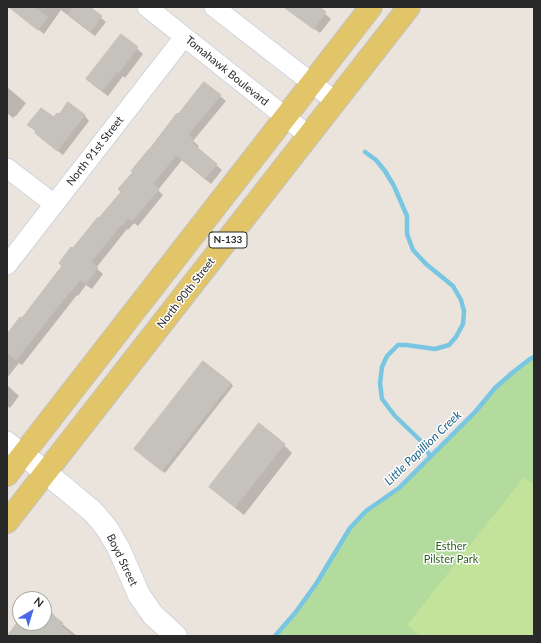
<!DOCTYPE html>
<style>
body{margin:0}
#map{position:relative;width:541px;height:643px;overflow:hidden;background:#eae4dc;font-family:Lato,sans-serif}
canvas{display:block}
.frame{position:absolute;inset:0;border:8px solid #292929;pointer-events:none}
.north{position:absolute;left:12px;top:591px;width:40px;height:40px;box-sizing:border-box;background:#fff;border:1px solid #a9a9a9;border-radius:50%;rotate:38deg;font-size:11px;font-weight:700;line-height:16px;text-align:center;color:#292929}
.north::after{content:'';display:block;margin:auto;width:14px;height:18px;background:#4b68e8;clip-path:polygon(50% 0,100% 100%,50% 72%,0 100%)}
</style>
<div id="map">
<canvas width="541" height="643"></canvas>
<div class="frame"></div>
<div class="north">N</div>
</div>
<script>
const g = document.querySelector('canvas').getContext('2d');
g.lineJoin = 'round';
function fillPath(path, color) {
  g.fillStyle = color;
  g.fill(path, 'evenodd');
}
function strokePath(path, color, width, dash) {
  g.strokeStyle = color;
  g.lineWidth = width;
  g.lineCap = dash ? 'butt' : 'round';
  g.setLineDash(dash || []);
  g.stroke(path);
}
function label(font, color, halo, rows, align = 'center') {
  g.font = font + ' Lato,sans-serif';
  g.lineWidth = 3;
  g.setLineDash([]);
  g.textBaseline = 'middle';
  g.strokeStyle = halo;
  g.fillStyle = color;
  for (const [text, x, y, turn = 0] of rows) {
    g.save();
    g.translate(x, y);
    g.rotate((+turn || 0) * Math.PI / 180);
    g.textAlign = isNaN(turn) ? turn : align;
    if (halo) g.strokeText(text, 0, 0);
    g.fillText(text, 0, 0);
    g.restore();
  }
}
fillPath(new Path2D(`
 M 534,357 L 534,636 L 275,636 L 295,613 L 316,584 L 350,528 L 366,511 L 399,488 L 476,411 L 495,388 L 512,373 L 530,359 Z`), '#b3db9d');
fillPath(new Path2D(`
 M 524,477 L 534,485 L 534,636 L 421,636 L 407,625 Z`), '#c3e29a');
fillPath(new Path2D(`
 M 10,7 L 88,7 L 106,22 L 95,36 L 61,10 L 44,34 Z
 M 284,7 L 317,7 L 331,19 L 320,33 Z
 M 121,35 L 143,54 L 125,78 L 123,76 L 108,96 L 93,85 L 88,79 Z
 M 7,87 L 26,103 L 16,116 L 15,116 L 13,118 L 7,113 Z
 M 220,96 L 226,101 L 193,141 L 199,146 L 197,149 L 222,170 L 211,184 L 182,160 L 158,190 L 163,195 L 138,226 L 134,223 L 128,230 L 127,229 L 96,268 L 103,274 L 92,289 L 86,285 L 78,296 L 77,295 L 22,365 L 19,363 L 7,378 L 7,335 L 22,319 L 63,266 L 73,250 L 99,220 Z
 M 84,115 L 89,121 L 63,155 L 42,139 L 36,133 L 37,132 L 29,125 L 54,119 Z
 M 231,383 L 233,386 L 165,473 L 138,452 Z
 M 7,385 L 19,396 L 10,408 L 7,406 Z
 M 284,445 L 292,453 L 244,515 L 219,495 L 211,487 Z
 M 44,605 L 55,616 L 56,619 L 77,636 L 8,636 L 20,621 L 20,623 L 44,623 Z`), '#0003');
strokePath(new Path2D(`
 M 365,152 L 376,160 L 385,171 L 394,186 L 407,216 L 407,234 L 413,250 L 426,264 L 453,286 L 461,300 L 464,311 L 463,324 L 456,337 L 449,345 L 435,349 L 406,345 L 398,345 L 387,356 L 382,367 L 380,383 L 382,399 L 395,416 L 422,442 L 430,456
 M 275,636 L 295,613 L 316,584 L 350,528 L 366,511 L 399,488 L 476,411 L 495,388 L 512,373 L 530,359 L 534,357`), '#78c6e2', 4.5);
const building = new Path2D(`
 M 9,7 L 33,7 L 48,17 L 38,30 Z
 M 74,7 L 90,7 L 102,16 L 90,32 L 68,15 Z
 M 284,7 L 319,7 L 326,12 L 314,29 Z
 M 121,34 L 138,47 L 119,73 L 117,71 L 102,91 L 86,79 Z
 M 204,82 L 221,95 L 188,135 L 194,140 L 192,143 L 217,164 L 205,179 L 176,155 L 153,184 L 159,189 L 132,221 L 128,218 L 122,226 L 121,225 L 91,262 L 98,268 L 86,284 L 80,280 L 72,291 L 71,290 L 16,360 L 7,353 L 7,334 L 20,317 L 22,318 L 62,266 L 59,263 L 71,247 L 73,248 L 98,217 L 99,218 L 121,192 L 118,189 L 133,172 L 131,171 L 149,149 L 149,150 L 177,113 L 178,114 Z
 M 68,102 L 85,115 L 57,151 L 35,133 L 36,131 L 27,125 L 41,108 L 54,117 L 57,113 L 59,114 Z
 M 203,361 L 231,383 L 162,471 L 134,449 Z
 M 259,423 L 285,444 L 235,507 L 209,487 Z
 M 44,609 L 63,623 L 61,626 L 73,636 L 7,636 L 17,623 L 44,623 Z`);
fillPath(building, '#c5c1bb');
strokePath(building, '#c5bfb6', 1);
const street = new Path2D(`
 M 147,7 L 308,135
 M 214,7 L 335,101
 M 7,168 L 54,204
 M 7,265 L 184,37
 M 7,441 L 23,454`);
const secondary = new Path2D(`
 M 23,454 L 73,495 L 92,511 L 101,521 L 108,530 L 119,549 L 139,595 L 153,615 L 176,636`);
const primary = new Path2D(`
 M 7,475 L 371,7
 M 7,522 L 409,7`);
strokePath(street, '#d1d4e0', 21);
strokePath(secondary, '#d1d4e0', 24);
strokePath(primary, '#c3c3c3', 24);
strokePath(street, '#fff', 19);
strokePath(secondary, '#fff', 22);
strokePath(primary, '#e2c568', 22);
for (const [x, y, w] of [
 [228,240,38]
]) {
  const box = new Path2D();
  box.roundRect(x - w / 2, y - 8, w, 16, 3);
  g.fillStyle = '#fff';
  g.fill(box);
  strokePath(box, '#292929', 1);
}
label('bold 10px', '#292929', null, [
 ["N-133",228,240]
]);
label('11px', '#292929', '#fff', [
 ["Tomahawk Boulevard",227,71,39],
 ["North 91st Street",95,151,-52],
 ["North 90th Street",186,293,-52],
 ["Boyd Street",122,560,64]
]);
label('11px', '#2d5e20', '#fff', [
 ["Esther",451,546],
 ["Pilster Park",451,559]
]);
label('italic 12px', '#1a658b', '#fff', [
 ["Little Papillion Creek",423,448,-44]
]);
</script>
